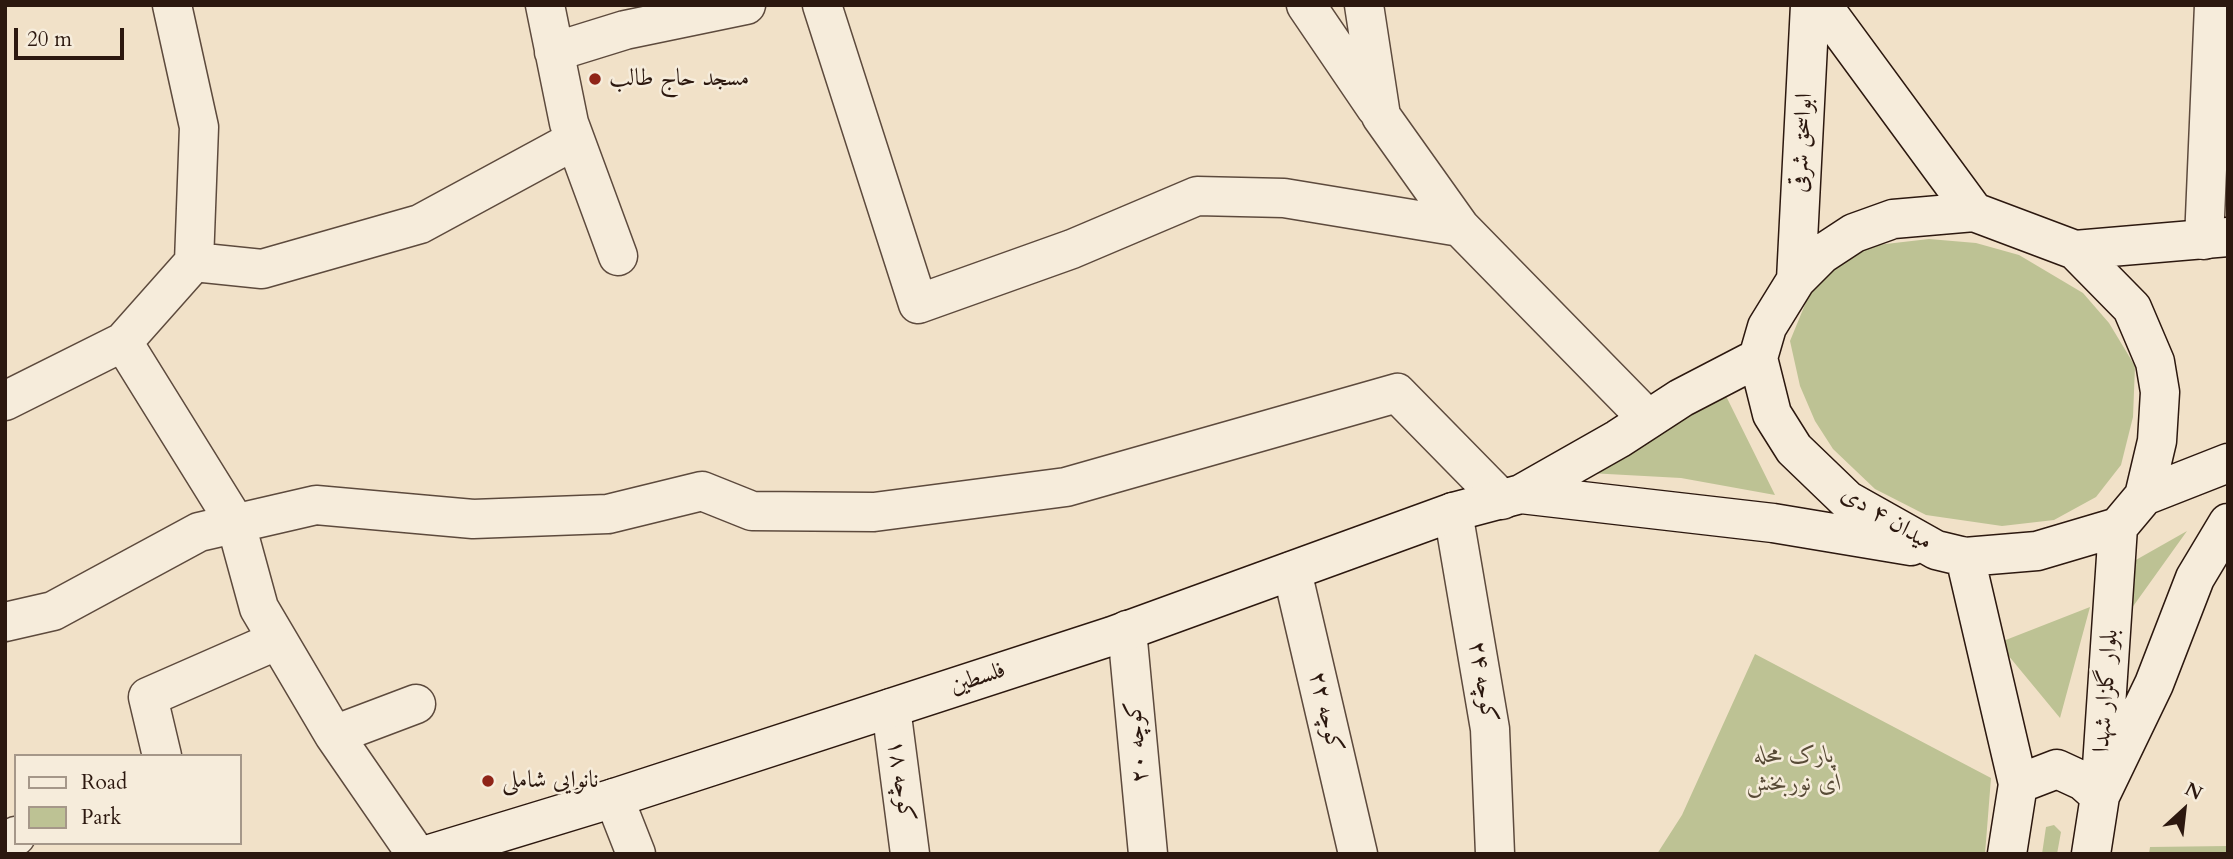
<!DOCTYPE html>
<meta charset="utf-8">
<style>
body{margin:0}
#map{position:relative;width:2233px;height:859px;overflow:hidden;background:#f1e1c8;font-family:Cardo,serif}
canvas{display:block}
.frame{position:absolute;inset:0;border:7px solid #2c180f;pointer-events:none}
.legend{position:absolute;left:14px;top:754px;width:228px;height:91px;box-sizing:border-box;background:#f6ecdb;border:2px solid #a59789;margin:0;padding:9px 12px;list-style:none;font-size:21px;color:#2c180f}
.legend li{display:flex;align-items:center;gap:14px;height:35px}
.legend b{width:35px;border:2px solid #a59789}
.north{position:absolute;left:2149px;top:775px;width:70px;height:70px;-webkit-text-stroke:5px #f6ecdb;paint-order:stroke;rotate:27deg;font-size:19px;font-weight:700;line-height:28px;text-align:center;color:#2c180f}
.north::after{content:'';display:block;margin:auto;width:24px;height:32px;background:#2c180f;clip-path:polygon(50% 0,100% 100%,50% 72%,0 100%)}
.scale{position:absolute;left:14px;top:28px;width:110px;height:32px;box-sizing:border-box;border:4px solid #2c180f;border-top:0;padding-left:9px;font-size:21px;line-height:24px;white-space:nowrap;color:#2c180f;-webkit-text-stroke:5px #f6ecdb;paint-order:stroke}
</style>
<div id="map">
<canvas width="2233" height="859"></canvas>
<div class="frame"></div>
<ul class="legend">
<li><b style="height:9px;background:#f6ecdb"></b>Road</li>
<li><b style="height:19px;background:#bdc294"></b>Park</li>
</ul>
<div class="north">N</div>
<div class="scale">20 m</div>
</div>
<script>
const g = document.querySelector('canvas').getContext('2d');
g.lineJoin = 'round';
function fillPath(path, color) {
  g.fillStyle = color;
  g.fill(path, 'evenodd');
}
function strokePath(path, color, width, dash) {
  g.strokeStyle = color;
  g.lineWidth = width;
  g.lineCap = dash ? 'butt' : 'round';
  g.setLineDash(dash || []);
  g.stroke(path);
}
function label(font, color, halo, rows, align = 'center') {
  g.font = font + ' Cardo,Amiri,serif';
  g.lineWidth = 5;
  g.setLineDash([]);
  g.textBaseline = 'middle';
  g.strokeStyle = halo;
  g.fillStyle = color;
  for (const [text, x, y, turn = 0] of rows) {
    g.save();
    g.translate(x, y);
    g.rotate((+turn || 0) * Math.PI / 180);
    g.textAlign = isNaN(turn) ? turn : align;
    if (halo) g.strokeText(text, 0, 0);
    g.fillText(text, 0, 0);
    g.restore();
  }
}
fillPath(new Path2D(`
 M 1929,239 L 1976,243 L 2019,255 L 2083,293 L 2109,323 L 2135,366 L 2133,417 L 2121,465 L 2096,497 L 2054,520 L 2002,526 L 1926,515 L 1875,489 L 1833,449 L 1815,421 L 1800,386 L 1790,341 L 1813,285 L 1845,256 L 1877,245 Z
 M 1714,390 L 1723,392 L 1727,398 L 1775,495 L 1681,478 L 1589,473 L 1658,437 Z
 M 2187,531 L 2124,619 L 2127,565 Z
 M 2090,607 L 2060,718 L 1998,643 Z
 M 1755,654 L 1991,778 L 1985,854 L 1657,854 L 1682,815 Z
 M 2054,825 L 2061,832 L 2057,854 L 2042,854 L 2046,827 Z
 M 2228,846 L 2228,854 L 2149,854 L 2150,847 Z`), '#bdc294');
const street = new Path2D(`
 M 172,5 L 199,127 L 194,262
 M 545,5 L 569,123 L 618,256
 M 822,5 L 918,304 L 1072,249 L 1197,196 L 1284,198 L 1460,227
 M 1306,5 L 1376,108
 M 1364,5 L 1381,116 L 1460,227 L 1648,419
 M 554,52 L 625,30 L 746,5
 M 2204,240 L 2214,5
 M 123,342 L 236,524 L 259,608 L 334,735 L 416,854
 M 5,401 L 123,342 L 194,262 L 262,269 L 420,224 L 575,140
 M 1453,512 L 1490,729 L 1495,854
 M 1292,571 L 1358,854
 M 5,622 L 53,611 L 199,532 L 316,505 L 473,519 L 608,514 L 702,491 L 752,511 L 874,512 L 1066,487 L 1397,393 L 1502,500
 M 1127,630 L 1148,854
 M 891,708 L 910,854
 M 334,735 L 416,704
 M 162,756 L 148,697 L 278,640
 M 614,798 L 636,854
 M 5,842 L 16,836`);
const secondary = new Path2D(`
 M 1822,5 L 1974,212
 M 1974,212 L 2075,250 L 2132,308 L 2155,362 L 2160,392 L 2157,441 L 2144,496 L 2118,527 L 2037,551 L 1965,557 L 1936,550 L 1847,500 L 1794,449 L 1772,414 L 1758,358 L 1767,327 L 1796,280 L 1822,254 L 1854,233 L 1893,219 Z
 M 2075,250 L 2228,237
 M 1796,280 L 1810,5
 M 1521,494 L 1773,523 L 1911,546
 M 2144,496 L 2228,463
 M 1965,557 L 2018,784 L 2007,854
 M 2018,784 L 2057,769 L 2083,781 L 2100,796 L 2154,684 L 2195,578 L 2228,523
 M 430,854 L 614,798 L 1112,636 L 1453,512 L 1521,494 L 1618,439 L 1681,398 L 1758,358
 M 2091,854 L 2100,796 L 2118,527`);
strokePath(street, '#5d4a3d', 41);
strokePath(secondary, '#2c180f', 41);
strokePath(street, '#f6ecdb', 38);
strokePath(secondary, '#f6ecdb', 38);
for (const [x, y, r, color] of [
 [595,79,7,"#8f2418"],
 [488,781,7,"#8f2418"]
]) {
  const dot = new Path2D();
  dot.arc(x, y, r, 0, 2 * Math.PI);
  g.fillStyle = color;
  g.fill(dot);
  strokePath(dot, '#f6ecdb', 2.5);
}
label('24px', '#2c180f', '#f6ecdb', [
 ["مسجد حاج طالب",609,79],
 ["نانوایی شاملی",502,781]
], 'left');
label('24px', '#2c180f', '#f6ecdb', [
 ["ابواسحق شرقی",1803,143,-87],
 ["میدان ۴ دی",1886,519,31],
 ["فلسطین",978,679,-18],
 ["کوچه ۲۴",1482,682,81],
 ["بلوار گلزار شهدا",2107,691,-86],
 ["کوچه ۲۲",1325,712,77],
 ["کوچه ۲۰",1138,742,-95],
 ["کوچه ۱۸",900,781,82]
]);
label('italic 24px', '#584b37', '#f6ecdb', [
 ["پارک محله",1794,756],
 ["ای نوربخش",1794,784]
]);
</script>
